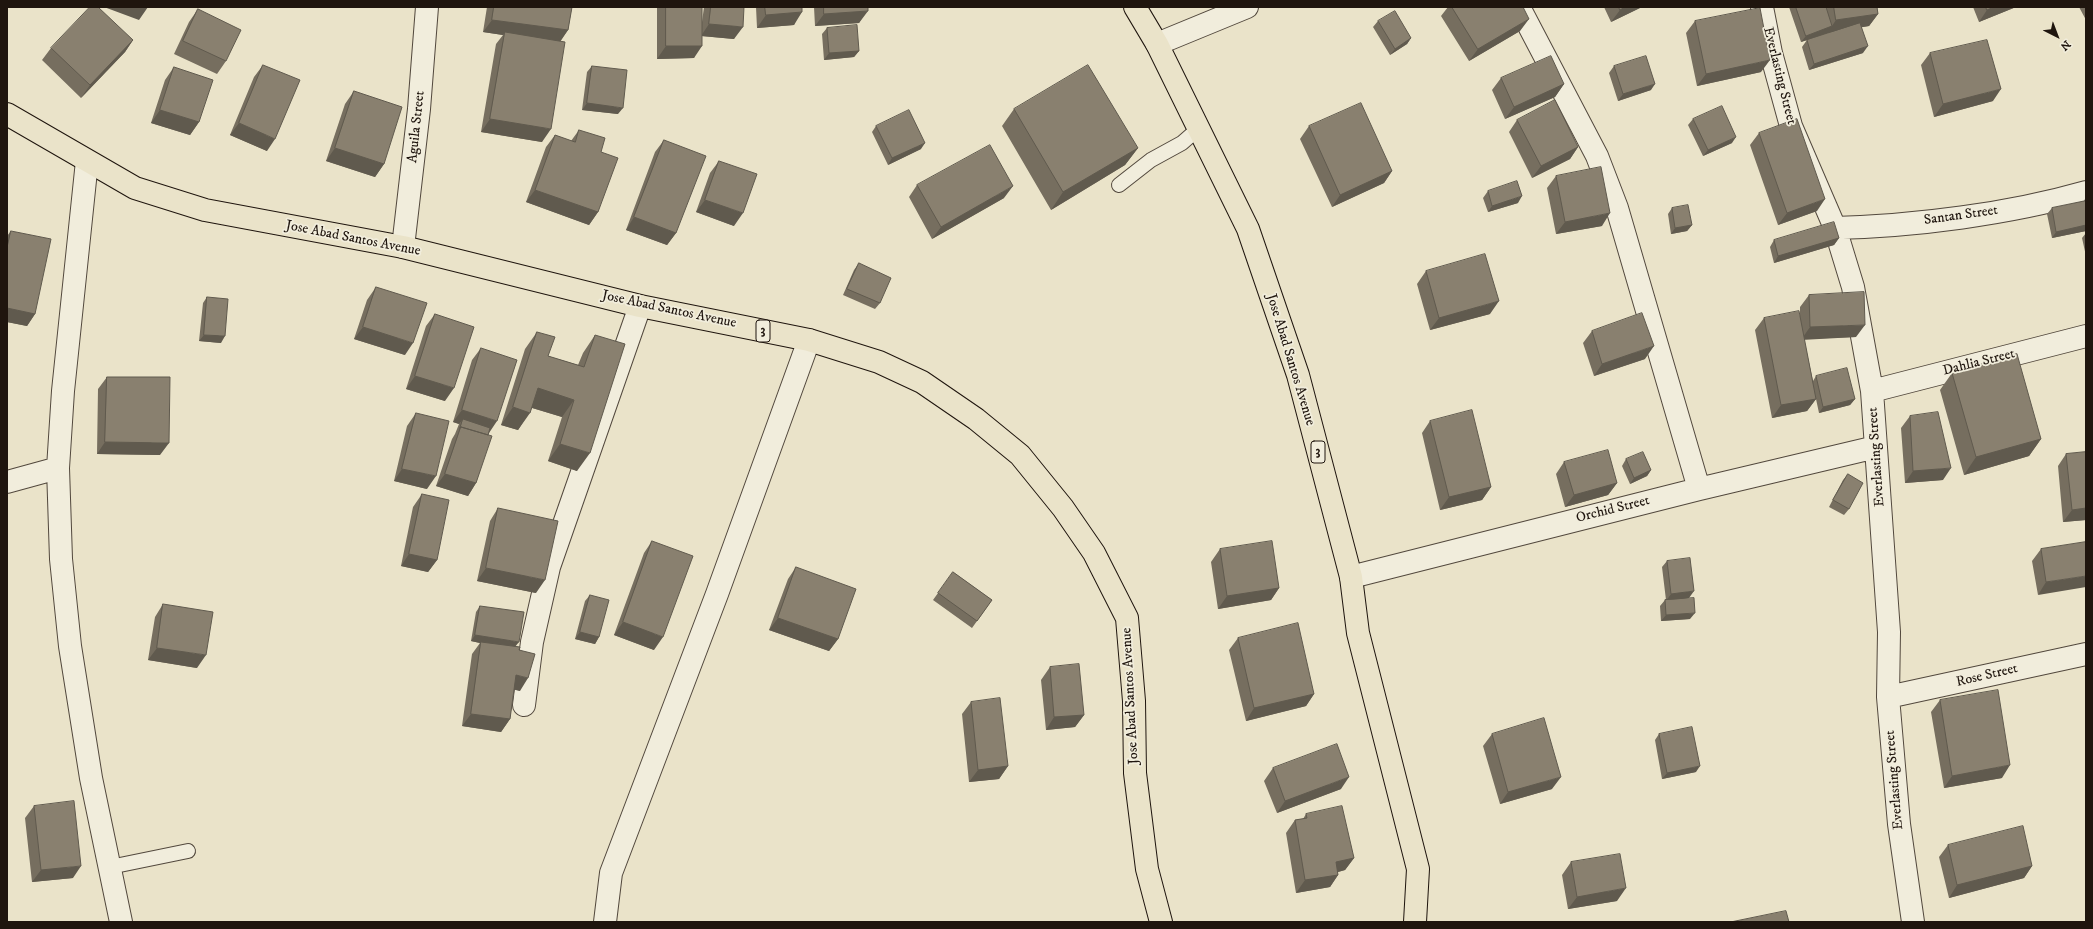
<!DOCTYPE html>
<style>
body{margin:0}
#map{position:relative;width:2093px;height:929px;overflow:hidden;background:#eae3c9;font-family:"IM FELL DW Pica",serif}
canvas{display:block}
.frame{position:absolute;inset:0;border:8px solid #1f150e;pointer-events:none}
.north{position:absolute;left:2037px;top:16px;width:40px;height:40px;-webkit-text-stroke:3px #f1eddc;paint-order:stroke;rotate:138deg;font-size:11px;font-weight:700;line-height:16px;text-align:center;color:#1f150e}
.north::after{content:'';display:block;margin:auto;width:14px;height:18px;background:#1f150e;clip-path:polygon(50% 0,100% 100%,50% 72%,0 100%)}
</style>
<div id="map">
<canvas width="2093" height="929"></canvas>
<div class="frame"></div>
<div class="north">N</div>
</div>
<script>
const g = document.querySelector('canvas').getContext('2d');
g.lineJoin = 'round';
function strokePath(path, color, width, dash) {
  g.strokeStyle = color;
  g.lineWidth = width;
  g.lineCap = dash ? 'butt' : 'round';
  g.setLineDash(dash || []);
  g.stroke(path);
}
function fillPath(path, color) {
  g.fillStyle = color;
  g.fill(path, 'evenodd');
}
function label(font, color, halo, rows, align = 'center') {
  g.font = font + ' "IM FELL DW Pica",serif';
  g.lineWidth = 3.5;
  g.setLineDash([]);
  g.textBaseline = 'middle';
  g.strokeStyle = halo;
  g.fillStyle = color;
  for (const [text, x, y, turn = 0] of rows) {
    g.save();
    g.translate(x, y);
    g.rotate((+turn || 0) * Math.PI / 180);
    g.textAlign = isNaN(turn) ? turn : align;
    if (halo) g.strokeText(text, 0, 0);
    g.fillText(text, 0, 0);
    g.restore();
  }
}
const lane = new Path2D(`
 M 1119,185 L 1151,160 L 1182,143 L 1198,129
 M 110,867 L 188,851`);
const street = new Path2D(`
 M 1519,7 L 1597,156 L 1617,208 L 1699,489
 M 1762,7 L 1771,53 L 1791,126 L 1835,228 L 1853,287 L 1872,391 L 1889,632 L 1888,697 L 1899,824 L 1913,922
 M 1157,44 L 1247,7
 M 87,161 L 63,391 L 58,468 L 61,559 L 70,646 L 91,778 L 121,922
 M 1835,228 C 1915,226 2009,214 2086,192
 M 403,247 L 419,109 L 427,7
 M 1872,391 L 2086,336
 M 7,482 L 58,468
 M 1351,577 L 1699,489 L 1876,447
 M 1888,697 L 2086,654
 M 524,705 L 532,642 L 549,567 L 640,306
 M 605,922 L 611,873 L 717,594 L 809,340`);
const highway = new Path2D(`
 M 1135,7 L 1157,44 L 1248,229 L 1298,375 L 1351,577 L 1358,633 L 1418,869 L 1415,922
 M 7,114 L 135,188 L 205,210 L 403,247 L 640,306 L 809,340 L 879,362 L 922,382 L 976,419 L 1020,455 L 1063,508 L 1094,553 L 1127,618 L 1134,701 L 1135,773 L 1147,869 L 1161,922`);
strokePath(lane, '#52483d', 16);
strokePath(street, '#52483d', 24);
strokePath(highway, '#1f150e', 24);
strokePath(lane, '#f1eddc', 14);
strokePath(street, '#f1eddc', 22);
strokePath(highway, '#eae3c9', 22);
fillPath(new Path2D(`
 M 487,7 L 572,7 L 568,30 L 560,41 L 542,142 L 481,132 L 496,44 L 503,35 L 483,32 Z
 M 657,7 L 702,7 L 702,22 L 704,7 L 744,7 L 734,39 L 702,36 L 694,58 L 657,59 Z
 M 756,7 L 802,7 L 794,25 L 757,28 Z
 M 814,7 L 868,7 L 859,23 L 815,26 Z
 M 1448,7 L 1523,7 L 1520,31 L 1469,61 L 1441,16 Z
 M 1604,7 L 1642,7 L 1611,22 Z
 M 1789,7 L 1877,7 L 1878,14 L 1869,26 L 1862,27 L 1863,53 L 1809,70 L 1802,47 L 1807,40 L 1835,31 L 1828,33 L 1801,42 Z
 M 1973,7 L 2016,7 L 1979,22 Z
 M 2079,7 L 2086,7 L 2086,20 Z
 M 198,9 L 226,61 L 217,74 L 174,54 L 189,22 Z
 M 1378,21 L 1411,38 L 1407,44 L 1390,55 L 1373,27 Z
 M 1695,21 L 1761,72 L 1697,86 L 1686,33 Z
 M 827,28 L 859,51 L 854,57 L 824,60 L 822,34 Z
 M 133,40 L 125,52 L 81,98 L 42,60 L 51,48 Z
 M 1930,53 L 1993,101 L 1934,117 L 1921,65 Z
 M 263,65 L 267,151 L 230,135 L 254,77 Z
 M 592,66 L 618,114 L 582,110 L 587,72 Z
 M 1614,66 L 1651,90 L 1618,101 L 1609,73 Z
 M 174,67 L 199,122 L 190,135 L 151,123 L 165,80 Z
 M 1501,78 L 1564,84 L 1555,97 L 1505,119 L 1492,90 Z
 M 354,91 L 384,164 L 375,177 L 326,161 L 345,104 Z
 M 1014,109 L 1138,148 L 1125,165 L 1051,210 L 1002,126 Z
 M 1693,119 L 1732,143 L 1703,156 L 1688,125 Z
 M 1517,120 L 1578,147 L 1570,159 L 1532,178 L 1509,132 Z
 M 876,126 L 921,149 L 888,165 L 872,132 Z
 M 1309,126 L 1392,171 L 1384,183 L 1332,207 L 1300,139 Z
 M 579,130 L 601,152 L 598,212 L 589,225 L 526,202 L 546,147 L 555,135 L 571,141 Z
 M 1759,133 L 1817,211 L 1778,225 L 1750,145 Z
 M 664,140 L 676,233 L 667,245 L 626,230 L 655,152 Z
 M 719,161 L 734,226 L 696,212 L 710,173 Z
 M 1556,176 L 1602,226 L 1556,234 L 1547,188 Z
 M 917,185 L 1004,198 L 932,239 L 909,197 Z
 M 1488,191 L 1518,203 L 1488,212 L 1483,198 Z
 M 2086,197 L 2086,231 L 2052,238 L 2047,214 L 2052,208 L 2084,201 Z
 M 1672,208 L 1692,225 L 1687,231 L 1671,234 L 1668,214 Z
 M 11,231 L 35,314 L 27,326 L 7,322 L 7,236 Z
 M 2086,233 L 2086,256 L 2082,238 Z
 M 1839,238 L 1834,245 L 1774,263 L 1770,247 L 1774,240 Z
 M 859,263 L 880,303 L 875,309 L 843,295 L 854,270 Z
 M 1426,271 L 1490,314 L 1430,330 L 1417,284 Z
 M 376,287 L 405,355 L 354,339 L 367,300 Z
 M 1809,295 L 1856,337 L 1804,339 L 1813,381 L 1816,376 L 1855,399 L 1850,405 L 1819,413 L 1816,399 L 1807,411 L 1772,418 L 1755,330 L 1764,318 L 1800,320 L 1800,307 Z
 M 207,297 L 221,343 L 199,341 L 203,303 Z
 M 435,314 L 445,401 L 406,389 L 426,326 Z
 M 1592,331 L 1645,359 L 1594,376 L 1583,343 Z
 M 537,332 L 548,356 L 578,365 L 583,353 L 595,335 L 577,471 L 548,461 L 562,417 L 532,408 L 518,430 L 501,425 L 525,349 Z
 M 481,348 L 489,433 L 476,483 L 468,496 L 436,486 L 452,439 L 455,434 L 459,424 L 453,422 L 472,360 Z
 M 1952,373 L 2041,439 L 2029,456 L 1964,475 L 1940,390 Z
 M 107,377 L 160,455 L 97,454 L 98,389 Z
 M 416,413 L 427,489 L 394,481 L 407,426 Z
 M 1910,416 L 1943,480 L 1905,483 L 1901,428 Z
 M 1430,421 L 1491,487 L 1482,500 L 1440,510 L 1422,433 Z
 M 2086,452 L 2086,520 L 2063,522 L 2058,466 L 2066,454 Z
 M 1626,459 L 1651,470 L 1647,476 L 1630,484 L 1622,466 Z
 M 1564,462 L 1617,483 L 1608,495 L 1565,507 L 1556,474 Z
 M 1848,474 L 1849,509 L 1844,515 L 1829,507 L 1843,480 Z
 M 422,494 L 437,560 L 428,572 L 401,566 L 413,507 Z
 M 498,508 L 536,593 L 477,581 L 490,521 Z
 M 652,541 L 654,650 L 614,635 L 644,553 Z
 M 2086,542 L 2038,595 L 2032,561 L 2041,549 Z
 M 1220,549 L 1279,588 L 1271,600 L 1218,609 L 1211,562 Z
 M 1667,561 L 1689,598 L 1682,599 L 1690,619 L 1661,621 L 1660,606 L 1665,600 L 1666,600 L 1662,567 Z
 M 796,567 L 838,639 L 829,651 L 769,630 L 788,579 Z
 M 953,572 L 992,600 L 972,628 L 933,600 Z
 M 590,595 L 599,637 L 595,644 L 575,639 L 585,601 Z
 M 163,604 L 197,668 L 148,660 L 155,617 Z
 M 480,606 L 519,650 L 520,691 L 514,689 L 510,719 L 501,732 L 462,726 L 472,654 L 480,643 L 471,641 L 476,612 Z
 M 1238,638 L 1314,694 L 1306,706 L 1246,721 L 1229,650 Z
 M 1050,667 L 1084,715 L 1075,727 L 1046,730 L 1041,680 Z
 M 1940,700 L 2002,778 L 1944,788 L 1931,712 Z
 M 971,702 L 1008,766 L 999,779 L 969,782 L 962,714 Z
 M 1492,734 L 1552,789 L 1500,804 L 1483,746 Z
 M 1659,734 L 1696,772 L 1662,779 L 1655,740 Z
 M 1273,768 L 1341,789 L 1277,813 L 1264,781 Z
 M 34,806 L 73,878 L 32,882 L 25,818 Z
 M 1306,814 L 1354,858 L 1345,870 L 1338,872 L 1338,875 L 1330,887 L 1296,893 L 1286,833 L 1295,820 L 1303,819 Z
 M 1948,845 L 2032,866 L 2024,878 L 1949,898 L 1939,857 Z
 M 1571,862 L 1617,901 L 1568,909 L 1562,875 Z`), '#766e5f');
fillPath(new Path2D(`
 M 104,7 L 148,7 L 139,20 Z
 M 1625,7 L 1642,7 L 1611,22 L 1620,10 Z
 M 1994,7 L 2016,7 L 1979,22 L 1987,10 Z
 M 868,11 L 859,23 L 815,26 L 824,14 Z
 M 802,12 L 794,25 L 757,28 L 766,15 Z
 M 1878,14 L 1869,26 L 1828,33 L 1801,42 L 1806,36 L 1832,26 L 1836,20 Z
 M 1529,19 L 1520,31 L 1469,61 L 1478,49 Z
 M 492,20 L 568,30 L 560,42 L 505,32 L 503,35 L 483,32 Z
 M 709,24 L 743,27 L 734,39 L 701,36 Z
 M 1411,38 L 1407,44 L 1390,55 L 1395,49 Z
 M 133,40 L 125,52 L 81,98 L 90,85 Z
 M 666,46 L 702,46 L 694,58 L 657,59 Z
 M 1868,46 L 1863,53 L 1809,70 L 1814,64 Z
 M 859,51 L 854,57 L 824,60 L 829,53 Z
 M 1770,60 L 1761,72 L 1697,86 L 1706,74 Z
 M 1564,84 L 1555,97 L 1505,119 L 1514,107 Z
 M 1655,84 L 1651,90 L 1618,101 L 1623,94 Z
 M 2001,89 L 1993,101 L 1934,117 L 1943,104 Z
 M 587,103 L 623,108 L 618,114 L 582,110 Z
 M 160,110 L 199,122 L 190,135 L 151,123 Z
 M 490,119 L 551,129 L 542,142 L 481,132 Z
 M 239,123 L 275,139 L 267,151 L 230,135 Z
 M 1736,137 L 1732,143 L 1703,156 L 1708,150 Z
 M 925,143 L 921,149 L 888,165 L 892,158 Z
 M 1578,147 L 1570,159 L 1532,178 L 1541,166 Z
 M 335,148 L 384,164 L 375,177 L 326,161 Z
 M 1138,148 L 1125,165 L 1051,210 L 1063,192 Z
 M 1392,171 L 1384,183 L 1332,207 L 1340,195 Z
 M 1013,186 L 1004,198 L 932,239 L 941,227 Z
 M 535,190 L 598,212 L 589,225 L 526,202 Z
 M 1522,196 L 1518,203 L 1488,212 L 1492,206 Z
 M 1825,199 L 1817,211 L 1778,225 L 1787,213 Z
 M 705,200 L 743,213 L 734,226 L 696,212 Z
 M 1610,213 L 1602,226 L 1556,234 L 1565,222 Z
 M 634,217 L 676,233 L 667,245 L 626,230 Z
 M 1692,225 L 1687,231 L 1671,234 L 1675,228 Z
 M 2086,225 L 2086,231 L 2052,238 L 2056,232 Z
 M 1839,238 L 1834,245 L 1774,263 L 1778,256 Z
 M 1499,301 L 1490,314 L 1430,330 L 1439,318 Z
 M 7,308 L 35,314 L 27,326 L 7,322 Z
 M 1865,325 L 1856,337 L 1801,340 L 1810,327 Z
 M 363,327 L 413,343 L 405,355 L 354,339 Z
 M 204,335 L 225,336 L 221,343 L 199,341 Z
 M 1654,346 L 1645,359 L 1594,376 L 1602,364 Z
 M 415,376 L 454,388 L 445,401 L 406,389 Z
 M 538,388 L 574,400 L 562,417 L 526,406 Z
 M 1816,399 L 1807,411 L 1772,418 L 1781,405 Z
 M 1855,399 L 1850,405 L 1819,413 L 1823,407 Z
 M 513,407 L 530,413 L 518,430 L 501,425 Z
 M 462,410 L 497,421 L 489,433 L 461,425 L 463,419 L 459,424 L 453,422 Z
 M 2041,439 L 2029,456 L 1964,475 L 1976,457 Z
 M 105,442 L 169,443 L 160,455 L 97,454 Z
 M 560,444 L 590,453 L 577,471 L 548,461 Z
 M 1951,468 L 1943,480 L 1905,483 L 1913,471 Z
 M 402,469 L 436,476 L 427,489 L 394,481 Z
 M 1651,470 L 1647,476 L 1630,484 L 1634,478 Z
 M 445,474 L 476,483 L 468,496 L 436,486 Z
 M 1617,483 L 1608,495 L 1565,507 L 1574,495 Z
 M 1491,487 L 1482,500 L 1440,510 L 1449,497 Z
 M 2086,508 L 2086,520 L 2063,522 L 2072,510 Z
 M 409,554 L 437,560 L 428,572 L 401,566 Z
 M 486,568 L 545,580 L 536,593 L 477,581 Z
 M 2086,576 L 2086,587 L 2038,595 L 2046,582 Z
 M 1279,588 L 1271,600 L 1218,609 L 1227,596 Z
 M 1694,591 L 1689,598 L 1666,601 L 1671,594 Z
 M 1695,613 L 1690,619 L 1661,621 L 1666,615 Z
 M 778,618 L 838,639 L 829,651 L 769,630 Z
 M 623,622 L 663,637 L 654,650 L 614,635 Z
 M 580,632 L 599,637 L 595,644 L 575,639 Z
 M 475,635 L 519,642 L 514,648 L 481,642 L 480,643 L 471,641 Z
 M 157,648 L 206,655 L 197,668 L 148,660 Z
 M 516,675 L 528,678 L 520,691 L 507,688 Z
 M 1314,694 L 1306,706 L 1246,721 L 1254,708 Z
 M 471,714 L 510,719 L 501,732 L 462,726 Z
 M 1084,715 L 1075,727 L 1046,730 L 1054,717 Z
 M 2010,765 L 2002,778 L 1944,788 L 1952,776 Z
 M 1008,766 L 999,779 L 969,782 L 978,770 Z
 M 1700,766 L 1696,772 L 1662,779 L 1667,773 Z
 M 1349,777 L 1341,789 L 1277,813 L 1285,801 Z
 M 1561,777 L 1552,789 L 1500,804 L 1508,792 Z
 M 1354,858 L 1345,870 L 1327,875 L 1336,862 Z
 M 81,866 L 73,878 L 32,882 L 41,870 Z
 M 2032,866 L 2024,878 L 1949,898 L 1957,885 Z
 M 1338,875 L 1330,887 L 1296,893 L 1305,880 Z
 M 1626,888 L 1617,901 L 1568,909 L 1577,897 Z`), '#605a4e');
const building = new Path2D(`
 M 90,7 L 98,7 L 133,40 L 90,85 L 51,48 Z
 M 494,7 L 572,7 L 568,30 L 492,20 Z
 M 666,7 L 702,7 L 702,46 L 666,46 Z
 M 711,7 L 744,7 L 743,27 L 709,24 Z
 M 765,7 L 802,7 L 802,12 L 766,15 Z
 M 824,7 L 868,7 L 868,11 L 824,14 Z
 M 1452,7 L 1523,7 L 1529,19 L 1478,49 Z
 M 1619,7 L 1625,7 L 1620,10 Z
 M 1796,7 L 1826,7 L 1832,26 L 1806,36 Z
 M 1834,7 L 1877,7 L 1878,14 L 1836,20 Z
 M 1986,7 L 1994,7 L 1987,10 Z
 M 1760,8 L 1770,60 L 1706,74 L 1695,21 Z
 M 198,9 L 241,30 L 226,61 L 183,41 Z
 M 1395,11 L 1411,38 L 1395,49 L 1378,21 Z
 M 1860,23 L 1868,46 L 1814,64 L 1807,40 Z
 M 857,25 L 859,51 L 829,53 L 827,28 Z
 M 505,32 L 565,42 L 551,129 L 490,119 Z
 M 1987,40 L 2001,89 L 1943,104 L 1930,53 Z
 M 1551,56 L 1564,84 L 1514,107 L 1501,78 Z
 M 1646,56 L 1655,84 L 1623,94 L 1614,66 Z
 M 263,65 L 300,80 L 275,139 L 239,123 Z
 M 1088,65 L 1138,148 L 1063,192 L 1014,109 Z
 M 592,66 L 627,70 L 623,108 L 587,103 Z
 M 174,67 L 213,80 L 199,122 L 160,110 Z
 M 354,91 L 402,107 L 384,164 L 335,148 Z
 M 1555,100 L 1578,147 L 1541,166 L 1517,120 Z
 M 1361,103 L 1392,171 L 1340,195 L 1309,126 Z
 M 1722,106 L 1736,137 L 1708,150 L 1693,119 Z
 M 909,110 L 925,143 L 892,158 L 876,126 Z
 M 1797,119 L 1825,199 L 1787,213 L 1759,133 Z
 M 579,130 L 605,138 L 601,152 L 618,158 L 598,212 L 535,190 L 555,135 L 575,142 Z
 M 664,140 L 706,156 L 676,233 L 634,217 Z
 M 990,145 L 1013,186 L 941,227 L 917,185 Z
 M 719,161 L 757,174 L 743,213 L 705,200 Z
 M 1601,167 L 1610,213 L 1565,222 L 1556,176 Z
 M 1517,181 L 1522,196 L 1492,206 L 1488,191 Z
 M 2086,201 L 2086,225 L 2056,232 L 2052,208 Z
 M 1688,205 L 1692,225 L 1675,228 L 1672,208 Z
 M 1834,222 L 1839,238 L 1778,256 L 1774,240 Z
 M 11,231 L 51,239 L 35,314 L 7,308 L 7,248 Z
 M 1485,254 L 1499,301 L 1439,318 L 1426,271 Z
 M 859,263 L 891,278 L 880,303 L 847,289 Z
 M 376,287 L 427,303 L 413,343 L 363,327 Z
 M 1864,292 L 1865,325 L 1810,327 L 1809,295 Z
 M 207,297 L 228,299 L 225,336 L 204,335 Z
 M 1799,311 L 1816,399 L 1781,405 L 1764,318 Z
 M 1642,313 L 1654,346 L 1602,364 L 1592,331 Z
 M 435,314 L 474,327 L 454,388 L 415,376 Z
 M 537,332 L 555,337 L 548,356 L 584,367 L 595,335 L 625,344 L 590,453 L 560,444 L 574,400 L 538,388 L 530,413 L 513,407 Z
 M 481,348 L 517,360 L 497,421 L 462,410 Z
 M 2017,354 L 2041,439 L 1976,457 L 1952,373 Z
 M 1847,368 L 1855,399 L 1823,407 L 1816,376 Z
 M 107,377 L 170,377 L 169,443 L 105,442 Z
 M 1472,410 L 1491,487 L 1449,497 L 1430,421 Z
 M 1938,412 L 1951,468 L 1913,471 L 1910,416 Z
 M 416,413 L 449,421 L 436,476 L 402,469 Z
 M 463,419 L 490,428 L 488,435 L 461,427 L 460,428 Z
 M 461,427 L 492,436 L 476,483 L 445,474 Z
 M 1608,450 L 1617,483 L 1574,495 L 1564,462 Z
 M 1643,452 L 1651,470 L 1634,478 L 1626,459 Z
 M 2086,452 L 2086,508 L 2072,510 L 2066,454 Z
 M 1848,474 L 1863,483 L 1849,509 L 1833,500 Z
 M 422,494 L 449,500 L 437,560 L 409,554 Z
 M 498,508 L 558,521 L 545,580 L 486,568 Z
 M 652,541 L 693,556 L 663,637 L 623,622 Z
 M 1272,541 L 1279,588 L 1227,596 L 1220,549 Z
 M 2086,542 L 2086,576 L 2046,582 L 2041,549 Z
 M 1690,558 L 1694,591 L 1671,594 L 1667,561 Z
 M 796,567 L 856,589 L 838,639 L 778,618 Z
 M 953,572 L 992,600 L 977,621 L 938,593 Z
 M 590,595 L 609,600 L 599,637 L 580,632 Z
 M 1694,598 L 1695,613 L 1666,615 L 1665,600 Z
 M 163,604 L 213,612 L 206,655 L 157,648 Z
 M 480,606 L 524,612 L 519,642 L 475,635 Z
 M 1298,623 L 1314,694 L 1254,708 L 1238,638 Z
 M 481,642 L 520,647 L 519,650 L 535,654 L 528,678 L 516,675 L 510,719 L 471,714 Z
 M 1079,664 L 1084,715 L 1054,717 L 1050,667 Z
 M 1998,690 L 2010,765 L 1952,776 L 1940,700 Z
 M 1000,698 L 1008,766 L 978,770 L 971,702 Z
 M 1544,718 L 1561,777 L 1508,792 L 1492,734 Z
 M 1692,727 L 1700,766 L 1667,773 L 1659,734 Z
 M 1337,744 L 1349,777 L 1285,801 L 1273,768 Z
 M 74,801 L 81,866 L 41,870 L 34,806 Z
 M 1342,806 L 1354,858 L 1336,862 L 1338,875 L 1305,880 L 1295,820 L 1307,818 L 1306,814 Z
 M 2023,826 L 2032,866 L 1957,885 L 1948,845 Z
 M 1620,854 L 1626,888 L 1577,897 L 1571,862 Z
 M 1786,911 L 1789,922 L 1731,922 Z`);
fillPath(building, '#89806f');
strokePath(building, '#605a4e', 1);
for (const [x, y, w] of [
 [763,331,14],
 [1318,452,14]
]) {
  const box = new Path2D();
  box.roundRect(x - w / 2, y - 11, w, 22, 3);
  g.fillStyle = '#f1eddc';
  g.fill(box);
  strokePath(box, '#1f150e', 1);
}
label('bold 13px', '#1f150e', null, [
 ["3",763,331],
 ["3",1318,452]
]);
label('14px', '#1f150e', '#f1eddc', [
 ["Everlasting Street",1779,76,76],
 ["Aguila Street",417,127,-84],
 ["Santan Street",1961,216,-8],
 ["Jose Abad Santos Avenue",353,239,11],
 ["Jose Abad Santos Avenue",669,310,12],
 ["Jose Abad Santos Avenue",1290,360,73],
 ["Dahlia Street",1979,363,-14],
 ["Everlasting Street",1877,457,-94],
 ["Orchid Street",1613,510,-14],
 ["Rose Street",1987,676,-13],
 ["Jose Abad Santos Avenue",1131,696,-93],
 ["Everlasting Street",1895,780,-95]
]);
</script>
